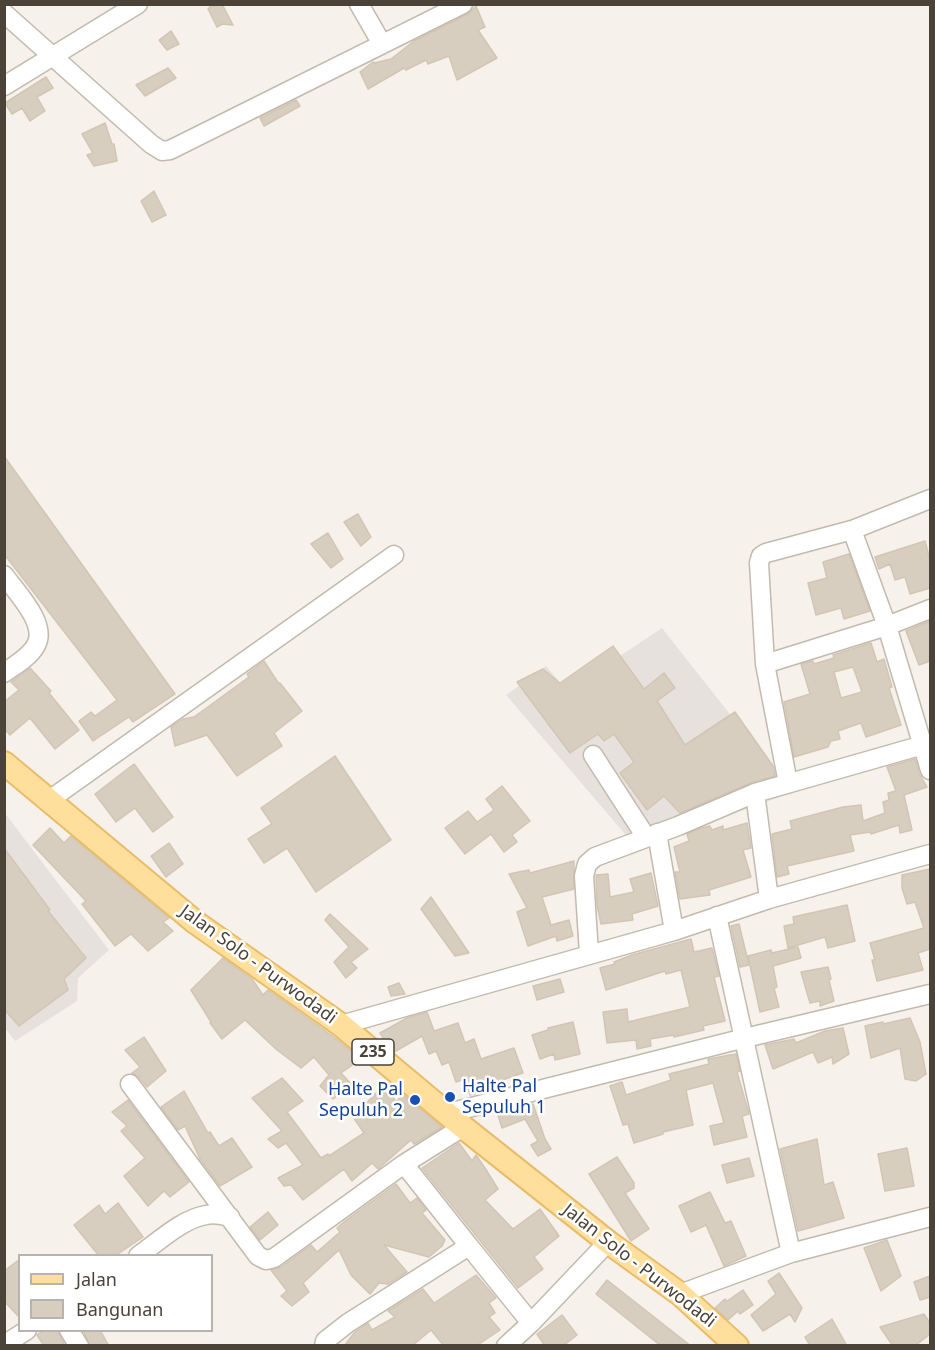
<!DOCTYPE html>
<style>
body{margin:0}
#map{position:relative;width:935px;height:1350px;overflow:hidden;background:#f6f2eb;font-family:"Noto Sans",sans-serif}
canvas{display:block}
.frame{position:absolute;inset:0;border:6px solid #4b4338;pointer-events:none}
.legend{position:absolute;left:18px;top:1254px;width:195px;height:78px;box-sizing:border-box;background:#fff;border:2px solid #b7b4af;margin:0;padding:8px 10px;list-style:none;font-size:18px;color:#4b4338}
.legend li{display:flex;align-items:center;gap:12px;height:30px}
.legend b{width:30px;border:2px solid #b7b4af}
</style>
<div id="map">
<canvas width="935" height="1350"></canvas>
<div class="frame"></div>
<ul class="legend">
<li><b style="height:8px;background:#ffdf9b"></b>Jalan</li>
<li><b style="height:16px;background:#d8cec0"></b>Bangunan</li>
</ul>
</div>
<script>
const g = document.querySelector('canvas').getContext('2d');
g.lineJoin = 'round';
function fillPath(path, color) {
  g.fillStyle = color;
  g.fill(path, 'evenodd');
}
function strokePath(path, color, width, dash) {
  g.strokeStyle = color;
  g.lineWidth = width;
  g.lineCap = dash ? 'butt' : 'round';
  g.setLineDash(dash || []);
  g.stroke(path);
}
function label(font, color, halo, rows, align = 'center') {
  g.font = font + ' "Noto Sans",sans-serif';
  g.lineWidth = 5;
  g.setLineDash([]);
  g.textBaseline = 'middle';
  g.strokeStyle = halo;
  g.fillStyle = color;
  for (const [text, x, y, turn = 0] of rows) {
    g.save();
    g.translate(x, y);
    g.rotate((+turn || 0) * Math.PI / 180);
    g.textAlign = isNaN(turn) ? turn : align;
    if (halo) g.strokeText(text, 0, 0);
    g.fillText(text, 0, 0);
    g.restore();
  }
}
fillPath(new Path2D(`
 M 662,628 L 792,793 L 636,847 L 506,695 L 546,666 L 567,691 Z
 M 4,812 L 109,950 L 78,978 L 77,1001 L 15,1041 L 4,1027 Z`), '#e6e1dc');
const building = new Path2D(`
 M 213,4 L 222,4 L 233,25 L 222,24 L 217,27 L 208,9 Z
 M 476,6 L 485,27 L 478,30 L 497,58 L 457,80 L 449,56 L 428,64 L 426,60 L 406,70 L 404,68 L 368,89 L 360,72 L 373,62 L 374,63 L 391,59 L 414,41 L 468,14 Z
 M 171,31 L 179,44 L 167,50 L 159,40 Z
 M 168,68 L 176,78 L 145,96 L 136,85 Z
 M 46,77 L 53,88 L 37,97 L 45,111 L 30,121 L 22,108 L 12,114 L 5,103 Z
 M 296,100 L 300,106 L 264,126 L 260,118 Z
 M 105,123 L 112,144 L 114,144 L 117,161 L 94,166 L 87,155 L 93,153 L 82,134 Z
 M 154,191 L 166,215 L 152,222 L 141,201 Z
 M 4,456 L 175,694 L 133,722 L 129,717 L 93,741 L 79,721 L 91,712 L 95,716 L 117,700 L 4,554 Z
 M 358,514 L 371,537 L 361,546 L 344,522 Z
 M 328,533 L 343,559 L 331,568 L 311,544 Z
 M 925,541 L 930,560 L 930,588 L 910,594 L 905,577 L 895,580 L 890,564 L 879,569 L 875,557 Z
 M 849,554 L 870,611 L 844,619 L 841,608 L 816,615 L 808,583 L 827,578 L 823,562 Z
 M 930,621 L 930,661 L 919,665 L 906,631 Z
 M 871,643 L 877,662 L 884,659 L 892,687 L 889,688 L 901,725 L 866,737 L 861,723 L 838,731 L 840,739 L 831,741 L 828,747 L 794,757 L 784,702 L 810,694 L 801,664 L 813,661 L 814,664 L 834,658 L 833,655 ZM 853,667 L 862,692 L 841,698 L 834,672 Z
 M 613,646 L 644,689 L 664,673 L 675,688 L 657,701 L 685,745 L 735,712 L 773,766 L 775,776 L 751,783 L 680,813 L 664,796 L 647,810 L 620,773 L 634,762 L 614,734 L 604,741 L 598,734 L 570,753 L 517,682 L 543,669 L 560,683 Z
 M 264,661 L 279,684 L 280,683 L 302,711 L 274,733 L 282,746 L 237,776 L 207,735 L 175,746 L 171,727 L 183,719 L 194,717 L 249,677 L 247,674 Z
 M 30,668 L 51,691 L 49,693 L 79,730 L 55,749 L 30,718 L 10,735 L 4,728 L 4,702 L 19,690 L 11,682 Z
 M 335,756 L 391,840 L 316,892 L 287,848 L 264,863 L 248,839 L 272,824 L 261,808 Z
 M 915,759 L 919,773 L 927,787 L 904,795 L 912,830 L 900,833 L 899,825 L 871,834 L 870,832 L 850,835 L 854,851 L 787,866 L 789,874 L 777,877 L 772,834 L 792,829 L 790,821 L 843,807 L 861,805 L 863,821 L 885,813 L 883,802 L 889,800 L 888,793 L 896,791 L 887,767 Z
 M 134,764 L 173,817 L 153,832 L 135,808 L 116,822 L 95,794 Z
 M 502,786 L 530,821 L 512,835 L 517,842 L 504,852 L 491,834 L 465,854 L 445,828 L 468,811 L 477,822 L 494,810 L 486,799 Z
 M 747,823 L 751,848 L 743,850 L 751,877 L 709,890 L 710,895 L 680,899 L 675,872 L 680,872 L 674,847 L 689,841 L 687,834 L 701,828 L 710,826 L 712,830 L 723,826 L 723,830 Z
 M 50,828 L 64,843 L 71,836 L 169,918 L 163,922 L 173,931 L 148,951 L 131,934 L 115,946 L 82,904 L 86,901 L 33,845 Z
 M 169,843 L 183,864 L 166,877 L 151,856 Z
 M 4,848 L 50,910 L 48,911 L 86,958 L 64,979 L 68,990 L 19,1026 L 4,1009 Z
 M 574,861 L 574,889 L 542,897 L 551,925 L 569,920 L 573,936 L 557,941 L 556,936 L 528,946 L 517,912 L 527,908 L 509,874 L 529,870 L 530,873 Z
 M 930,869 L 930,949 L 918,953 L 923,970 L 877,981 L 872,960 L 875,960 L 870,943 L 924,928 L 915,902 L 907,904 L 902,888 L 902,875 Z
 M 651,873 L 658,906 L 632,914 L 633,920 L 601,924 L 597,905 L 596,875 L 608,874 L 610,897 L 634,892 L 630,879 Z
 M 431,897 L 469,953 L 455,956 L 421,909 Z
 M 847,905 L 855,941 L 828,948 L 825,937 L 788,948 L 784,926 L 794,924 L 793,917 Z
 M 330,914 L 368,949 L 351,962 L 357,968 L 346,978 L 334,962 L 349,947 L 325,920 Z
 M 739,924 L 749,965 L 740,967 L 731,926 Z
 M 691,939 L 694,952 L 712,948 L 719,976 L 714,977 L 725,1021 L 703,1026 L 704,1030 L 674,1037 L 674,1035 L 650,1039 L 651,1046 L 637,1049 L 636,1040 L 607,1043 L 603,1012 L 627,1009 L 628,1022 L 690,1007 L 681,970 L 666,974 L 665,971 L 606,990 L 600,968 L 615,964 L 614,962 L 632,955 Z
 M 798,947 L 801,958 L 773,966 L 777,987 L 774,988 L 779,1007 L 760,1012 L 748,956 L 771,950 L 772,953 Z
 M 223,958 L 252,979 L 263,995 L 268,990 L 331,1035 L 361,1059 L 341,1073 L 352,1085 L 333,1099 L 320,1086 L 329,1075 L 314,1057 L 301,1068 L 277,1050 L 245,1020 L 222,1039 L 210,1023 L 211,1022 L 191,990 Z
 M 828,967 L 831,979 L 829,980 L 834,1001 L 820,1006 L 820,1001 L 810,1003 L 801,972 Z
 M 560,979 L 564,992 L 537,1000 L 533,986 Z
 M 399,983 L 405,994 L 391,996 L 388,987 Z
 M 427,1012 L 434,1031 L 458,1023 L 465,1043 L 474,1039 L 481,1059 L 514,1048 L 523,1073 L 499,1081 L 500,1086 L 470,1095 L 465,1079 L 456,1082 L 449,1062 L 442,1065 L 436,1051 L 429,1054 L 422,1036 L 394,1052 L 388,1047 L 380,1033 L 407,1018 Z
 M 910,1018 L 920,1042 L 926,1074 L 916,1081 L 905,1079 L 900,1048 L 871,1058 L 865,1026 L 883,1022 L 883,1024 Z
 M 573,1022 L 580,1054 L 555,1060 L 554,1054 L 540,1059 L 532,1035 L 548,1030 L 548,1028 Z
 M 843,1028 L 849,1054 L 833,1064 L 832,1057 L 818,1063 L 813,1052 L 773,1069 L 765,1045 L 794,1039 L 796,1043 L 825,1031 Z
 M 144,1037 L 166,1071 L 147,1087 L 139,1077 L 132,1073 L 140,1067 L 125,1050 Z
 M 736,1054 L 740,1071 L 737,1072 L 749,1114 L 742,1116 L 747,1137 L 714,1145 L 710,1126 L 724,1123 L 713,1083 L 686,1090 L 693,1125 L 663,1132 L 663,1134 L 634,1143 L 628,1124 L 623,1125 L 610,1086 L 622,1082 L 626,1095 L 671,1080 L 669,1074 L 709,1064 L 708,1059 Z
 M 282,1078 L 303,1101 L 287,1112 L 321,1158 L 328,1154 L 329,1156 L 364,1133 L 353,1117 L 381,1088 L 388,1095 L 392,1095 L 396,1102 L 403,1095 L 442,1127 L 414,1144 L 411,1140 L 378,1169 L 372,1163 L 352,1181 L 344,1169 L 303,1200 L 291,1185 L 284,1186 L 278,1178 L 303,1165 L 286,1143 L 278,1148 L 268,1139 L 282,1131 L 252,1098 Z
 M 184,1091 L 208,1133 L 210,1132 L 219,1146 L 232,1138 L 252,1167 L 220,1186 L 200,1159 L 185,1126 L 178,1130 L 161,1107 Z
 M 128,1100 L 189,1182 L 170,1197 L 164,1191 L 148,1206 L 124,1176 L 145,1158 L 121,1131 L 127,1126 L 112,1112 Z
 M 533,1104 L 545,1139 L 551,1149 L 538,1156 L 531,1145 L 538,1141 L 525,1119 L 502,1128 L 498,1115 Z
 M 817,1139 L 824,1185 L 833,1182 L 844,1218 L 798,1231 L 780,1149 Z
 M 459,1143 L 472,1161 L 476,1155 L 485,1168 L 498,1189 L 485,1200 L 513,1229 L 540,1209 L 559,1236 L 534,1257 L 543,1269 L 518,1288 L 422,1168 Z
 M 907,1148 L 914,1186 L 885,1191 L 878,1154 Z
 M 617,1157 L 634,1183 L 634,1188 L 625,1193 L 649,1229 L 631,1241 L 589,1174 Z
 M 749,1158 L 754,1176 L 727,1183 L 722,1165 Z
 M 396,1184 L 410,1203 L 417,1198 L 426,1210 L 422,1213 L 445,1240 L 442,1246 L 429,1257 L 384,1245 L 407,1272 L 388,1284 L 379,1283 L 370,1294 L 351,1275 L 339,1250 L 303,1283 L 309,1292 L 292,1306 L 281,1296 L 287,1291 L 271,1270 L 281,1267 L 311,1245 L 317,1252 L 340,1232 L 337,1228 L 345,1221 Z
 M 710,1192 L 725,1223 L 731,1221 L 746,1256 L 724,1266 L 706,1225 L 691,1232 L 679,1206 Z
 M 118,1203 L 143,1237 L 115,1256 L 99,1256 L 74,1225 L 99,1205 L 105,1214 Z
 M 268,1212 L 278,1225 L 260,1240 L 250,1227 Z
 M 887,1240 L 901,1276 L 881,1291 L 864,1248 Z
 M 20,1259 L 20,1318 L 4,1301 L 4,1271 Z
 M 779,1273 L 802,1308 L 795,1322 L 790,1314 L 763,1331 L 751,1315 L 776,1294 L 768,1281 Z
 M 476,1275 L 496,1298 L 489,1303 L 495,1313 L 489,1317 L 500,1330 L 476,1346 L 444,1346 L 431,1330 L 412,1346 L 344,1346 L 355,1332 L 368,1323 L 372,1330 L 395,1317 L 388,1311 L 423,1289 L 434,1303 Z
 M 930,1276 L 930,1297 L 920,1300 L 914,1282 Z
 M 607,1280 L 691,1346 L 661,1346 L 596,1294 Z
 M 743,1290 L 753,1305 L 740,1314 L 738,1311 L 728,1320 L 715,1308 L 725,1299 L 727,1301 Z
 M 924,1314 L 930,1323 L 930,1334 L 915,1346 L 893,1346 L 880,1327 Z
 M 562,1315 L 577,1335 L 563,1346 L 545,1346 L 537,1334 Z
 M 832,1319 L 847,1346 L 810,1346 L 805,1337 Z
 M 44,1330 L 58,1330 L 65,1346 L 44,1346 L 37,1335 Z
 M 83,1330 L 100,1330 L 109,1346 L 90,1346 Z`);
fillPath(building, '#d8cec0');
strokePath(building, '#d3c5b3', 1.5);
const minor = new Path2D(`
 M 359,4 L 382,44
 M 4,13 L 151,144 L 162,151 L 170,150 L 463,4
 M 4,86 L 138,4
 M 852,530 L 887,626 L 930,770
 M 4,575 C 16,592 48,624 36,645 C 30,657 15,665 4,673
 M 765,664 L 887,626 L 930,609
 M 593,755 L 646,837
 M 788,783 L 765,664 L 759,563 L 761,556 L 766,553 L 852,530 L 930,499
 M 755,793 L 769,899
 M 48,801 L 394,555
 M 657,833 L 674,931
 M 717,916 L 791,1253
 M 589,954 L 584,876 L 587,864 L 595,857 L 678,826 L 755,793 L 930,743
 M 341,1025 L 674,931 L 769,899 L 930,854
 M 130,1084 L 258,1256 L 266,1260 L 274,1258 L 404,1164 L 463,1127
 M 448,1113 L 745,1038 L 930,994
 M 469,1246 L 531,1323
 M 138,1256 C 158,1242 182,1219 206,1215 C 215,1213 222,1215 230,1217
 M 680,1294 L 791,1253 L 930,1217
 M 69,1330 L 79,1346
 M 4,1345 L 27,1330
 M 324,1346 L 325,1341 L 348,1323 L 469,1246 L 404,1164
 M 506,1346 L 531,1323 L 608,1242`);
const major = new Path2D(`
 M 4,763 L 195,922 L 341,1025 L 463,1127 L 608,1242 L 680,1294 L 737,1346`);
strokePath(minor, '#c2baad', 21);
strokePath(major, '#e8bc67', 26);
strokePath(minor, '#fff', 18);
strokePath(major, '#ffdf9b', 22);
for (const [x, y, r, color] of [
 [450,1097,6,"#1a4fb4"],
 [415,1100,6,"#1a4fb4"]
]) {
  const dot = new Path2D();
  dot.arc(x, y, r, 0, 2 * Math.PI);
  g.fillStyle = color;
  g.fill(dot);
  strokePath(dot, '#fff', 2);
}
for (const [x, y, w] of [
 [373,1052,42]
]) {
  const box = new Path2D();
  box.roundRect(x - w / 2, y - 13, w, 26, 4.5);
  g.fillStyle = '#fff';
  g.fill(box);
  strokePath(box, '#4b4338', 1.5);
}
label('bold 16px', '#4b4338', null, [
 ["235",373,1052]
]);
label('18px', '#4b4338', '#fff', [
 ["Jalan Solo - Purwodadi",258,965,36],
 ["Jalan Solo - Purwodadi",639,1266,38]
]);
label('18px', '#164399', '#fff', [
 ["Halte Pal",462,1087],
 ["Sepuluh 1",462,1108],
 ["Halte Pal",403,1090,"right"],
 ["Sepuluh 2",403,1111,"right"]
], 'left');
</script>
